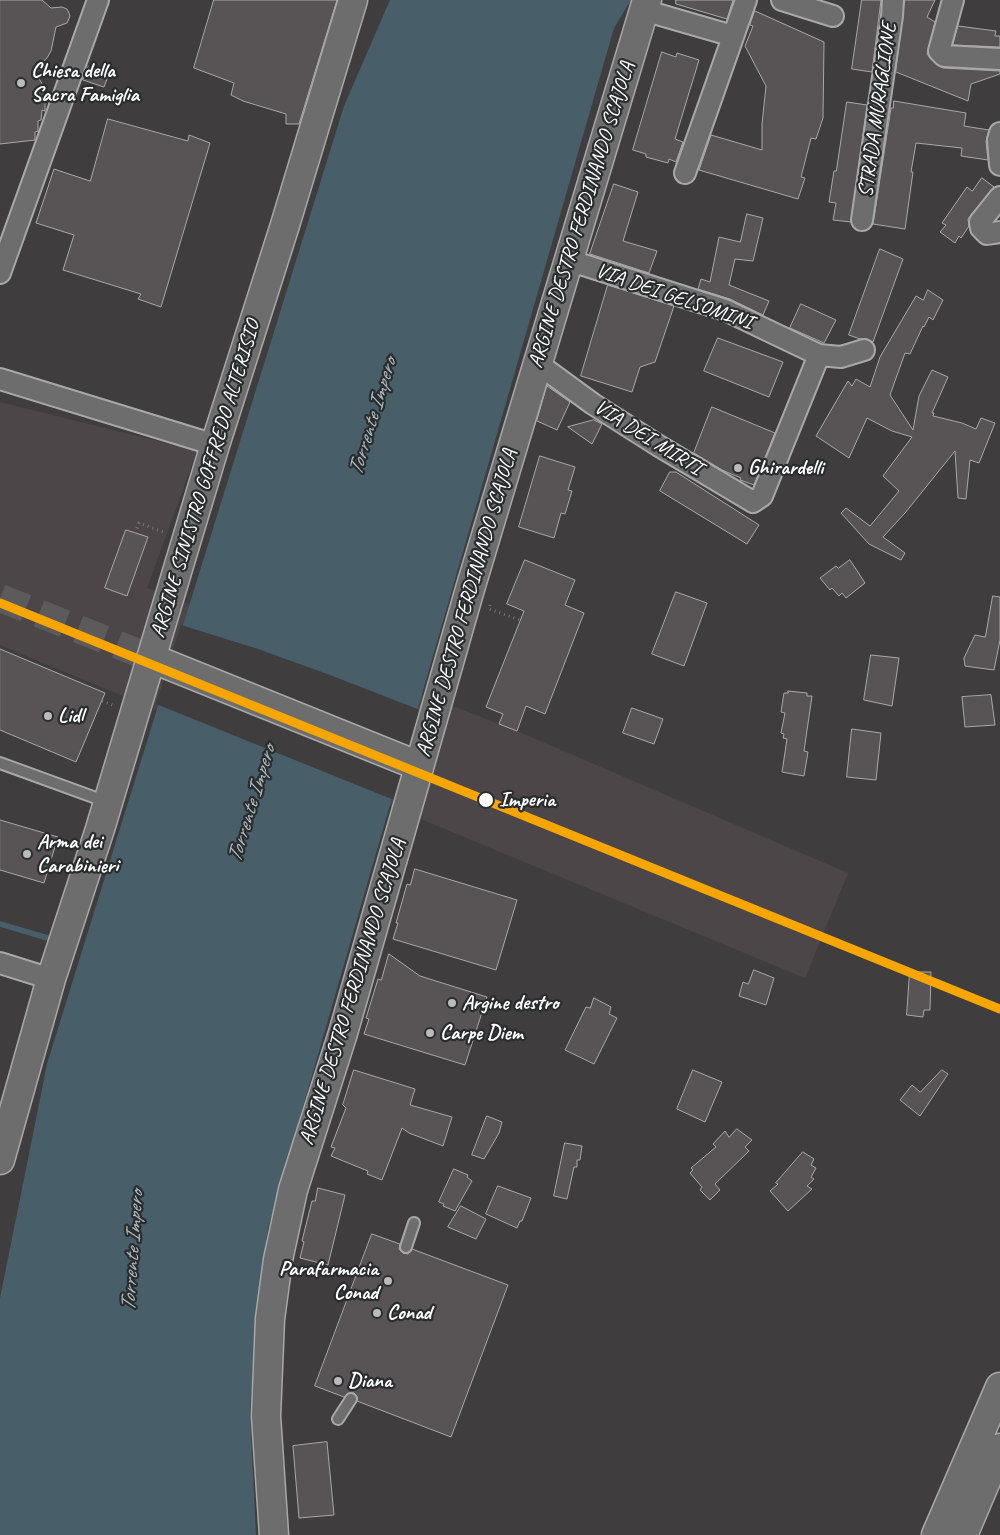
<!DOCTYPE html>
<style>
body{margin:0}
canvas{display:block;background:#3f3d3e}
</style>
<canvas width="1000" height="1535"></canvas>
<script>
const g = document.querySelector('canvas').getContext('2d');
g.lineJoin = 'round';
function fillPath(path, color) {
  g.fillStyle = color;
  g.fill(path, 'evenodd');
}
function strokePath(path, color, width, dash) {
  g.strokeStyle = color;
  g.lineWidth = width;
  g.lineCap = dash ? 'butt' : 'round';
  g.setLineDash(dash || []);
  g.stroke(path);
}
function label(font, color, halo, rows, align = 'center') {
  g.font = font + ' Caveat,sans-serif';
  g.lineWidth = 4.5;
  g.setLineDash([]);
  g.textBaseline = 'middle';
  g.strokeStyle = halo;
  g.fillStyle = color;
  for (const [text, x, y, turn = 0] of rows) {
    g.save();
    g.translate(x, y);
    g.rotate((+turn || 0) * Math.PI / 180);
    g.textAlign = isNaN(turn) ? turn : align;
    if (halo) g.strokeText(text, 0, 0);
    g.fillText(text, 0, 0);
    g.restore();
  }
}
fillPath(new Path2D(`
 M 0,402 L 197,451 L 147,588 L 517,731 L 848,873 L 805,978 L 0,645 Z`), '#4d4649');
fillPath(new Path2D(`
 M 390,0 L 631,0 L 614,28 L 268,1228 L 256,1315 L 250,1413 L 256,1535 L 0,1535 L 0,1298 L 47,1064 L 344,106 Z`), '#485e69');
fillPath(new Path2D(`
 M 181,625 L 258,649 L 330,675 L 420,710 L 394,800 L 156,704 Z`), '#3f3d3e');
strokePath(new Path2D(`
 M 0,924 L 51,939`), '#485e69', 5.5);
const building = new Path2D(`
 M 0,0 L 42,0 L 51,8 L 62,7 L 67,9 L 69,13 L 70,16 L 67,23 L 56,27 L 51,51 L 47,58 L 38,66 L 40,69 L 35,72 L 44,87 L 45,101 L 45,111 L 42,110 L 41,120 L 38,121 L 38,131 L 35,132 L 35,140 L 0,144 Z
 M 214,0 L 337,0 L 299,124 L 286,124 L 286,114 L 243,101 L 231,95 L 234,83 L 194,68 Z
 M 676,0 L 733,0 L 727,19 L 676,4 Z
 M 862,0 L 881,0 L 872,72 L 852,69 Z
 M 905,0 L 935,0 L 927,17 L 935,22 L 927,54 L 936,64 L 943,68 L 1000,71 L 1000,74 L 971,84 L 968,101 L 896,72 Z
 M 755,11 L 824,42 L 823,118 L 816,139 L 811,138 L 801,177 L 805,178 L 798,199 L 699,170 L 711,135 L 762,150 L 762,124 L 766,86 L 745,46 L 753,26 L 750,25 Z
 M 958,26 L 996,31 L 995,36 L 1000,36 L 1000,47 L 953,45 Z
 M 662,52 L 676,57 L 677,53 L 699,60 L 675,139 L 683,142 L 676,162 L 669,159 L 668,163 L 646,157 L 646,154 L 633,150 Z
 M 88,67 L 109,74 L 104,87 L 83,80 Z
 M 894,101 L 966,113 L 964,126 L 989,130 L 986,141 L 988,160 L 961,156 L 962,148 L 916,143 L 911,172 L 913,172 L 905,229 L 873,224 L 891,108 L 893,108 Z
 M 847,102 L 867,105 L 851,222 L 833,220 L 836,203 L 829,202 L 834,171 L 836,171 Z
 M 108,119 L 188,141 L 189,135 L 210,143 L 161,307 L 138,299 L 141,294 L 63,270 L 74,235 L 36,223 L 54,169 L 90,181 Z
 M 982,178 L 994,187 L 971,215 L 968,219 L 969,226 L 961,238 L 959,236 L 955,243 L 940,232 L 946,225 L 942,223 L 967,187 L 972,191 Z
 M 614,184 L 638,192 L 623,241 L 657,251 L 649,273 L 590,254 Z
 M 747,214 L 763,218 L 753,261 L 735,259 L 729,285 L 769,301 L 763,315 L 730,299 L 698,289 L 701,279 L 710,282 L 719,237 L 740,242 Z
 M 880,249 L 903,259 L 873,342 L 867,339 L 860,339 L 849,335 Z
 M 608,285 L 674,306 L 655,362 L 640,367 L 632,392 L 581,376 Z
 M 928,290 L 943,300 L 933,320 L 929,317 L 924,327 L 923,326 L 910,354 L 905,353 L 890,395 L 913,430 L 919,396 L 932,370 L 948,377 L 932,413 L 934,413 L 933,416 L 962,423 L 976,429 L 981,418 L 995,423 L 979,463 L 970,460 L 966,499 L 958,498 L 955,451 L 905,513 L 883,537 L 905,553 L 901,560 L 869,544 L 841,513 L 846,508 L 870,526 L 899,491 L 883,476 L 912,437 L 892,431 L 867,418 L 849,458 L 816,436 L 848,381 L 852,386 L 856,379 L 870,387 L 880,357 L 916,296 L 923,300 Z
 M 801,304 L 836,320 L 824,343 L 790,328 Z
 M 718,338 L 783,362 L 769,397 L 704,371 Z
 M 547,386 L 570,402 L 557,430 L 537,421 Z
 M 712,407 L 775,433 L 754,485 L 740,480 L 741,478 L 722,470 L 694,453 Z
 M 594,420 L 602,424 L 592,444 L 568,427 Z
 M 540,456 L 575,467 L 568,490 L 572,491 L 565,514 L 561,513 L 554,538 L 519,527 Z
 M 670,472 L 676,472 L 759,525 L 747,544 L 660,491 Z
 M 126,530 L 148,537 L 127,596 L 105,588 Z
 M 525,560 L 575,580 L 565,605 L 584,613 L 545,714 L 526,706 L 517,731 L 499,724 L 503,714 L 486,707 L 524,611 L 507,604 Z
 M 850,560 L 865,583 L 846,598 L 842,593 L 839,596 L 832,588 L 830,590 L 820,578 L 836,566 L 838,568 Z
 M 676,592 L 707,603 L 684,666 L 652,654 Z
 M 993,596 L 1000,597 L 1000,640 L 994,670 L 965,666 L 964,658 L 975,635 L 985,637 Z
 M 0,649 L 105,693 L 76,762 L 0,730 Z
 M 871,655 L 899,658 L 892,706 L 864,700 Z
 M 788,691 L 807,693 L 807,696 L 812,696 L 804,751 L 808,752 L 804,776 L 782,772 L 787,739 L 783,738 L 784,734 L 781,733 L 785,713 L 781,712 L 784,693 L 788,693 Z
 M 991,695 L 995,725 L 965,727 L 962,697 Z
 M 632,708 L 663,719 L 654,744 L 623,733 Z
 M 852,729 L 881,733 L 876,780 L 847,777 Z
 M 0,820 L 58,837 L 44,883 L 0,870 Z
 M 415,869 L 517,900 L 496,970 L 393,939 L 398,923 L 396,923 L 407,884 L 410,885 Z
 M 389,954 L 420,976 L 487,997 L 465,1065 L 364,1034 L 369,1019 L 366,1018 L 378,979 L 381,980 Z
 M 754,970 L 774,978 L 766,1005 L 739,996 L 743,982 L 748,984 Z
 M 910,972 L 931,972 L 930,1010 L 924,1010 L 923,1017 L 907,1015 Z
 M 594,998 L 611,1007 L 609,1014 L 617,1018 L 594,1064 L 565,1050 L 586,1007 L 590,1008 Z
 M 354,1070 L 415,1089 L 410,1105 L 452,1117 L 443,1146 L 409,1133 L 402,1128 L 382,1180 L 367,1174 L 368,1171 L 331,1156 L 335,1148 L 331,1147 L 346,1108 L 343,1105 Z
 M 693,1070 L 722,1082 L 705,1122 L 677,1109 Z
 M 942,1070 L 948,1074 L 920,1116 L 900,1100 L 912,1085 L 920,1092 Z
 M 487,1116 L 502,1122 L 499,1133 L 484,1159 L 472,1155 Z
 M 737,1129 L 752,1140 L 745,1147 L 749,1151 L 715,1184 L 720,1190 L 710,1200 L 700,1190 L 702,1187 L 690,1173 L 693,1170 L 691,1168 L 716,1147 L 713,1144 L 725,1131 L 729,1137 Z
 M 565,1143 L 582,1146 L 580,1160 L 577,1160 L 577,1167 L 574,1167 L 567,1199 L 554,1196 Z
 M 803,1152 L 814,1159 L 811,1165 L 816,1168 L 811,1177 L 814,1179 L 807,1186 L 812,1189 L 788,1211 L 770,1191 L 778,1184 L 776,1183 Z
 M 454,1169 L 468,1175 L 467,1177 L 472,1181 L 455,1211 L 443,1206 L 444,1204 L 439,1202 Z
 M 498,1186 L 531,1198 L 522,1221 L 520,1221 L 517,1228 L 486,1214 Z
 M 318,1188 L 345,1195 L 328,1265 L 300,1258 L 304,1242 L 302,1241 L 312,1201 L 315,1201 Z
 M 461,1206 L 486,1219 L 476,1239 L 448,1227 Z
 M 372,1234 L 400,1244 L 399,1249 L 403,1253 L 408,1254 L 412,1249 L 508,1285 L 451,1437 L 357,1401 L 357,1396 L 354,1393 L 348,1393 L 344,1397 L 315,1386 Z
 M 327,1442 L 334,1515 L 299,1518 L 293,1446 Z`);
fillPath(building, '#585455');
strokePath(building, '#a9a8a8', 1);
strokePath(new Path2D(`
 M 0,598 L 151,658`), '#5c5a5b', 28, [28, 14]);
const lane = new Path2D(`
 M 0,763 L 107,802
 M 406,1247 L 414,1223
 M 338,1419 L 351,1399`);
const street = new Path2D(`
 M 782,0 L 833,16
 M 953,0 L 939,51 L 944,56 L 1000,59
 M 643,10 L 733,36
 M 1000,133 L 998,140 L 1000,165
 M 685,173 L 746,0
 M 1000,197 L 980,222 L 981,228 L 987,234 L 1000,232
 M 862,220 L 892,16 L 893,0
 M 568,260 L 725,310 L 819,355 L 841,357 L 864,350
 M 0,273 L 98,0
 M 537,363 L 593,404 L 659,446 L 753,502 L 762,496 L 819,355
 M 0,379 L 215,445
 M 0,963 L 51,979`);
const secondary = new Path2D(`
 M 151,658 L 419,766
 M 0,1160 L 51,979 L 100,829 L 215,445 L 285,225 L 353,0
 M 274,1535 L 266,1416 L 270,1319 L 278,1260 L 293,1190 L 343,1033 L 470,589 L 647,0`);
const highway = new Path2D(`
 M 936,1535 L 1000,1387
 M 963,1535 L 1000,1448`);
strokePath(lane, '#a9a8a8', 14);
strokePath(street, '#a9a8a8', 24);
strokePath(secondary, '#a9a8a8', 31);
strokePath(highway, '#a9a8a8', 31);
strokePath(new Path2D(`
 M 135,533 L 139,523 L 166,533
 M 490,605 L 489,609 L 520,620
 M 102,701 L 115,706`), '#767777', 3, [1, 4]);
strokePath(lane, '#6d6d6e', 10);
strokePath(street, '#6d6d6e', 20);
strokePath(secondary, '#6d6d6e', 28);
strokePath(highway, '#6d6d6e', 28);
strokePath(new Path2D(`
 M 0,603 L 1000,1009`), '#f7a600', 9);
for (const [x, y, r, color] of [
 [21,83,5,"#bcbbbb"],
 [738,468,5,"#bcbbbb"],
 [48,716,5,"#bcbbbb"],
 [486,800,8,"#fff"],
 [27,854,5,"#bcbbbb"],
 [452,1003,5,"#bcbbbb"],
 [430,1033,5,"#bcbbbb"],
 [388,1281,5,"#bcbbbb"],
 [377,1313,5,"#bcbbbb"],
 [338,1381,5,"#bcbbbb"]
]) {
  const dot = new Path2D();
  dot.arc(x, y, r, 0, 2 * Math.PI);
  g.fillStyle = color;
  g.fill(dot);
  strokePath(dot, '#2a2d2e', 2);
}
label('bold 21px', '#fff', '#2a2d2e', [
 ["Chiesa della",31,71],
 ["Sacra Famiglia",31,95],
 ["Ghirardelli",748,468],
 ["Lidl",58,716],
 ["Arma dei",37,842],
 ["Carabinieri",37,866],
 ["Argine destro",462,1003],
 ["Carpe Diem",440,1033],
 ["Parafarmacia",378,1269,"right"],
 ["Conad",378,1293,"right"],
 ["Conad",387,1313],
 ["Diana",348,1381]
], 'left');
label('21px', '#fff', '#2a2d2e', [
 ["STRADA MURAGLIONE",878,110,-82],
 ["ARGINE DESTRO FERDINANDO SCAJOLA",582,215,-73],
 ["VIA DEI GELSOMINI",674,297,19],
 ["VIA DEI MIRTI",648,438,32],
 ["ARGINE SINISTRO GOFFREDO ALTERISIO",206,479,-73],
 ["ARGINE DESTRO FERDINANDO SCAJOLA",467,603,-74],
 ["ARGINE DESTRO FERDINANDO SCAJOLA",353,992,-73]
]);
label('bold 21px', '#fff', '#2a2d2e', [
 ["Imperia",499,800]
], 'left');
label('italic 22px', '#adb8bd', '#2a2d2e', [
 ["Torrente Impero",373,417,-73],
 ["Torrente Impero",252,804,-73],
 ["Torrente Impero",133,1251,-86]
]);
</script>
